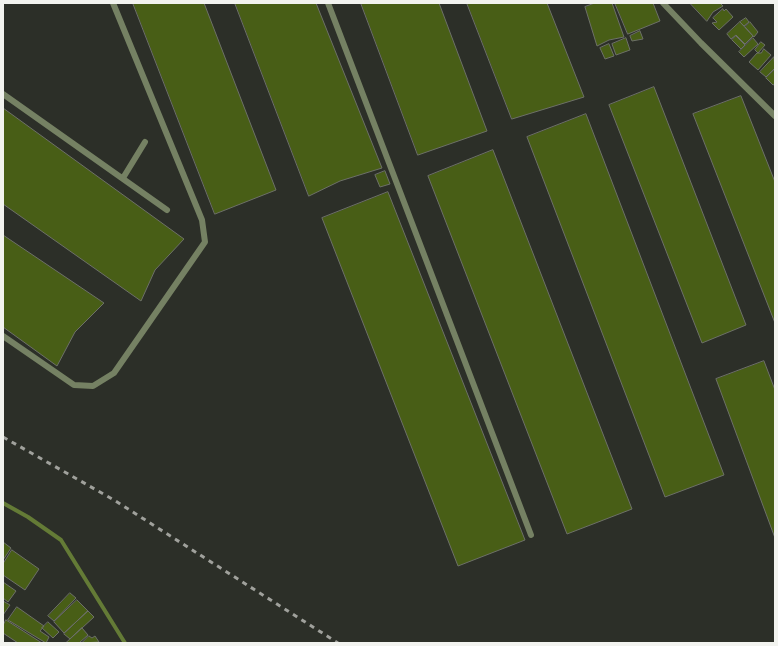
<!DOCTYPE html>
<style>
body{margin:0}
#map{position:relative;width:778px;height:646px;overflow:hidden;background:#2c2f28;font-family:Jost,sans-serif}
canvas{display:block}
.frame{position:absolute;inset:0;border:4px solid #f2f3ef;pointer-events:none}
</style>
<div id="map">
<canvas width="778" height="646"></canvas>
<div class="frame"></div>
</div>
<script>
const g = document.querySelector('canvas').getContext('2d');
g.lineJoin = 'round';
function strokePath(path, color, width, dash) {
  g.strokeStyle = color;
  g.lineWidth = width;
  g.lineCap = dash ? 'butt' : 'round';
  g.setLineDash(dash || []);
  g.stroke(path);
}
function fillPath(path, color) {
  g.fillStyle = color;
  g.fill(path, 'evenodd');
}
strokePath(new Path2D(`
 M 3,503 L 28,517 L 61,540 L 125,643`), '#647b36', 4);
const building = new Path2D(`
 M 133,3 L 204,3 L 276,190 L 215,214 Z
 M 235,3 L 316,3 L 382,168 L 340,181 L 309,196 Z
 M 361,3 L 439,3 L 487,131 L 418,155 Z
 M 467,3 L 547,3 L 584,97 L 512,119 Z
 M 595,3 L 612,3 L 624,37 L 609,40 L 597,46 L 585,7 Z
 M 615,3 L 653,3 L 660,21 L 628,34 Z
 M 690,3 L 720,3 L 723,6 L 713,12 L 707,21 Z
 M 723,9 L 724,11 L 726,9 L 733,17 L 719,30 L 712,23 L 717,22 L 713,18 Z
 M 746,18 L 749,22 L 744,26 L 740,22 Z
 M 740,22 L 753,36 L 745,44 L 736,35 L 731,39 L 727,34 Z
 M 750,22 L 758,32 L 754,37 L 745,27 Z
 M 640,31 L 643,39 L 632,41 L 630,36 Z
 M 736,36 L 745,45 L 741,49 L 732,40 Z
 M 626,38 L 630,50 L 616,55 L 612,44 Z
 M 753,38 L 758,44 L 744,57 L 739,52 Z
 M 761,42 L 765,45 L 758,53 L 755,50 Z
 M 609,44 L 614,56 L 605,59 L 600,48 Z
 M 764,49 L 771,55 L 758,70 L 749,62 L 757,53 L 761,53 Z
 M 774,57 L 775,68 L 766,77 L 760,72 Z
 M 775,69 L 775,84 L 773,85 L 766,78 Z
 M 654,87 L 746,325 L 702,343 L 609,105 Z
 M 741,96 L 775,182 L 775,323 L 693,114 Z
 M 3,108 L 184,239 L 155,270 L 141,301 L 3,204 Z
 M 586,114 L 724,475 L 665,497 L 527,137 Z
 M 493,150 L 632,509 L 567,534 L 428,176 Z
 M 385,171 L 390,184 L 380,187 L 375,175 Z
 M 388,192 L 525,540 L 458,566 L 322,218 Z
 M 3,235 L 104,303 L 75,332 L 57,366 L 3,327 Z
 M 764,361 L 775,390 L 775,538 L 716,379 Z
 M 3,542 L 11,548 L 3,560 Z
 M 12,550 L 39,569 L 25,590 L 3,575 L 3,564 Z
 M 3,582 L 16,591 L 8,602 L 3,598 Z
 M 70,593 L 76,598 L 54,621 L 48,616 Z
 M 77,600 L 88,611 L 64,633 L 54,622 Z
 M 3,601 L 10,605 L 3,615 Z
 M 17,607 L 44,626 L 40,631 L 49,637 L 46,643 L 8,620 Z
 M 88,611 L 94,617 L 70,639 L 64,634 Z
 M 6,620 L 42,643 L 18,643 L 3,633 L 3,626 Z
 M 48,622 L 59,632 L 53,638 L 42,628 Z
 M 82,628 L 88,635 L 79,643 L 66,643 Z
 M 89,636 L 92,638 L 95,636 L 99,642 L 82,643 Z`);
fillPath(building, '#485e16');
strokePath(building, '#6d7068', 1);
strokePath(new Path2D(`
 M 328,3 L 531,535
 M 663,3 L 701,43 L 775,116
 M 3,94 L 167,210
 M 123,178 L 145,142
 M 3,336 L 74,385 L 93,386 L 114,373 L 205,242 L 202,220 L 113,3`), '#758163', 6);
strokePath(new Path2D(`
 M 3,437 L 114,500 L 338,643`), '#a0a19c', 3, [5, 5]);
</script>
